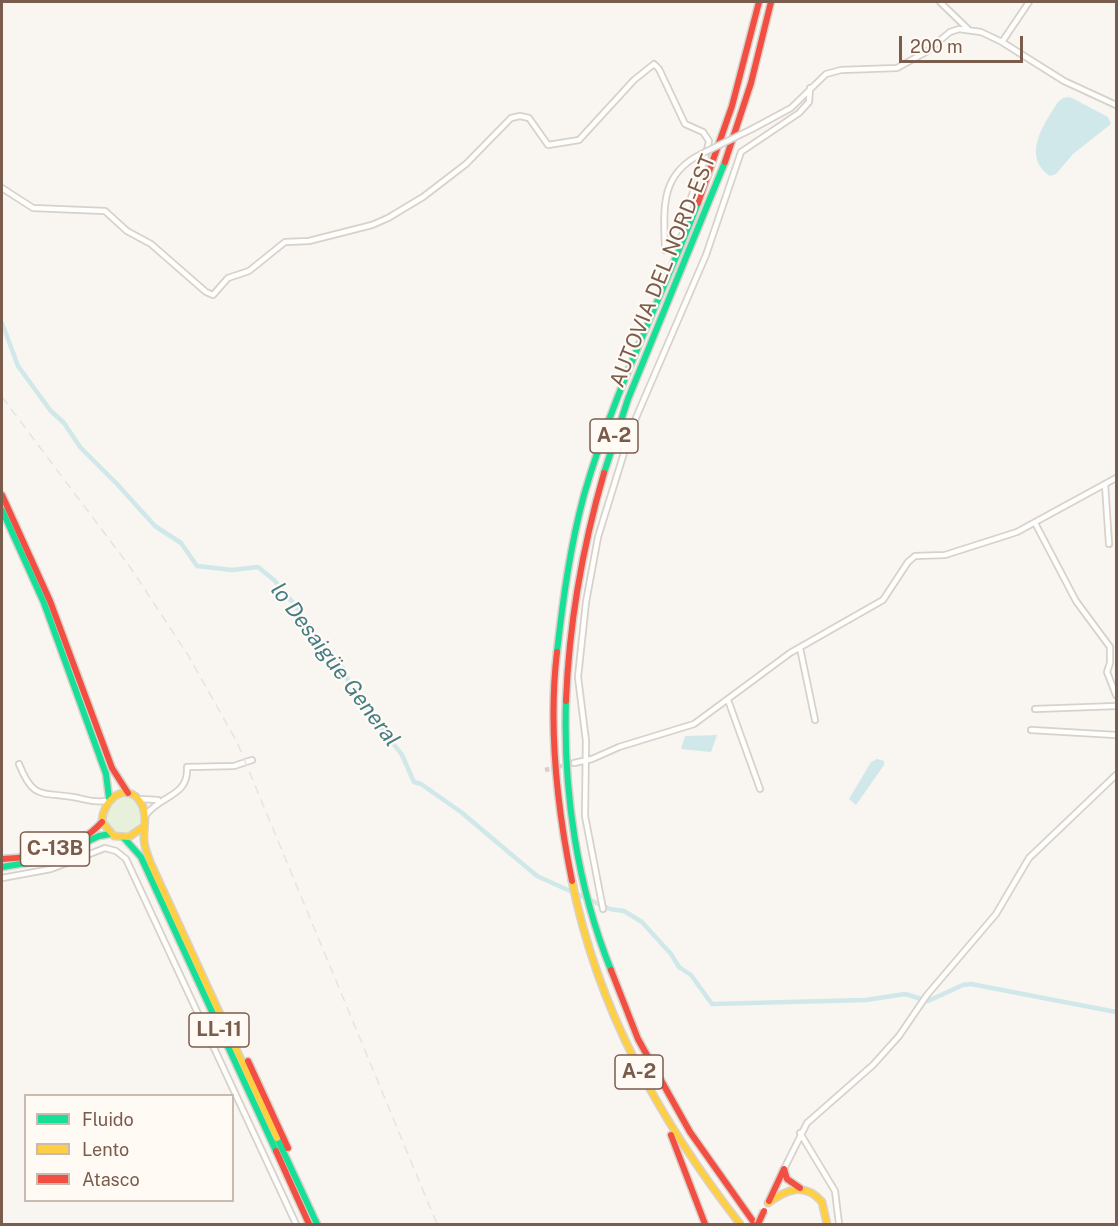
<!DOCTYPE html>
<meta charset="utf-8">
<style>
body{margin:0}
#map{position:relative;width:1118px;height:1226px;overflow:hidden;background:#f9f5f0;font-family:"Public Sans",sans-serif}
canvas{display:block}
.frame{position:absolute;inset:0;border:3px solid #7a5c4d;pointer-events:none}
.legend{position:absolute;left:24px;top:1094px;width:210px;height:108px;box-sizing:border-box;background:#fffaf3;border:2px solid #cabbb1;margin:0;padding:8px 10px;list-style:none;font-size:18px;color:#7a5c4d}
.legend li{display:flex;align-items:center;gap:12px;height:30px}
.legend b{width:30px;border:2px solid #cabbb1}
.scale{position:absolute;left:899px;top:36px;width:124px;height:27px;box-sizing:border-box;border:3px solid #7a5c4d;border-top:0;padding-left:8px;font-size:18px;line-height:21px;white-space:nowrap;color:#7a5c4d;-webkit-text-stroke:4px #fffaf3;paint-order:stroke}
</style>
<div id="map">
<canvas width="1118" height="1226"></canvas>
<div class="frame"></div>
<ul class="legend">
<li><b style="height:8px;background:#16e098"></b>Fluido</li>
<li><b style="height:8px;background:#ffcf43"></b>Lento</li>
<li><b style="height:8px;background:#f24e42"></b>Atasco</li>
</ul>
<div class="scale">200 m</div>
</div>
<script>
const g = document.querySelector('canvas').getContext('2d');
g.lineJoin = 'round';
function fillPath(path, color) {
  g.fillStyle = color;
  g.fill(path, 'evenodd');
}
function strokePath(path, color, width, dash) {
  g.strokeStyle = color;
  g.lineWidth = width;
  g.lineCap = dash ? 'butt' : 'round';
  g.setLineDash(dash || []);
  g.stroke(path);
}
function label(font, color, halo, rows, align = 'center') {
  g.font = font + ' "Public Sans",sans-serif';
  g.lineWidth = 4.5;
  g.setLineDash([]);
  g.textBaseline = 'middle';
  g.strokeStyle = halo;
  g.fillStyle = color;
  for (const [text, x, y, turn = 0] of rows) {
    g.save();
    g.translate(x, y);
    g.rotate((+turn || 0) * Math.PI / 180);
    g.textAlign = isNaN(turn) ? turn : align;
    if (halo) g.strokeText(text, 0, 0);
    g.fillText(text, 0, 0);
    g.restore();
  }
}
fillPath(new Path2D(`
 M105 815a18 18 0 1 1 36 0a18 18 0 1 1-36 0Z`), '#e7f0db');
fillPath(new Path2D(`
 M 1070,97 L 1108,117 L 1111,124 L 1073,154 L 1056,174 L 1050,176 C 1021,156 1044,124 1058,102 L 1063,98 Z
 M 717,735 L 711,752 L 681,749 L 685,736 Z
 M 877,759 L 884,761 L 884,765 L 856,805 L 849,799 L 871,762 Z`), '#d0e8ea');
strokePath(new Path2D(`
 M 2,323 L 18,366 L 50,410 L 64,423 L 80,447 L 117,484 L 155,526 L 181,543 L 197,566 L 232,570 L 258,567 L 274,580 L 294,604 L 327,651 L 343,668 L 351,688 L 402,755 L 414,782 L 421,784 L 461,812 L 537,876 L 610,909 L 624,911 L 642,922 L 671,954 L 679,967 L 691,975 L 712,1004 L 866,1000 L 905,994 L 928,1001 L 963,985 L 971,984 L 1116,1012`), '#d0e8ea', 4.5);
strokePath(new Path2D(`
 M 545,770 L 574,763`), '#d9cfc7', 4.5, [4.5, 2]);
const street = new Path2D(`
 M 940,2 L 968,29
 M 1002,42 L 1029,2
 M 752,129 L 791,108 L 826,74 L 841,70 L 897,68 L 926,52 L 950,32 L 959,29 L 981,32 L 1002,42 L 1064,81 L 1116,105
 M 2,188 L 33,208 L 105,211 L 127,231 L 151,244 L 206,292 L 213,295 L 228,278 L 249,271 L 285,242 L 309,241 L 372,225 L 388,218 L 423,197 L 466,164 L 511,118 L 520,116 L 529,118 L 548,145 L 579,140 L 634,80 L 654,64 L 659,69 L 685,124 L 703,132 L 709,141 C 705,163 679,236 665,250
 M 665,250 C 664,209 659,175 701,154
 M 1105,484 L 1109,544
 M 1035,523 L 1076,601 L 1110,647 L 1110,663 L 1107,672 L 1116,695
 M 800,648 L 815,720
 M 728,700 L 760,789
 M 1035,709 L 1116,706
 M 1031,730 L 1116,735
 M 574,763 L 592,759 L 619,747 L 694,724 L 790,653 L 883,600 L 908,562 L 915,556 L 945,555 L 1017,532 L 1116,478
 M 19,764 C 33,799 40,792 73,797 C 85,799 93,803 105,801
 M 140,799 L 158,800
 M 146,815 C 160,795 189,797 187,767 L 234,766 L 252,760
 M 2,878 L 51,869 L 105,848 L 116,851 L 126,859 L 296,1224
 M 603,909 L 585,816 L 586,741 L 578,677 L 586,602 L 598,537 L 632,427 L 706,255 L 741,152 L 799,113 L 809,102 L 810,88
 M 800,1133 L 835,1191 L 839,1224
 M 784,1169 L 807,1123 L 873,1065 L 899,1036 L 927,995 L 996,914 L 1029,858 L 1116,775`);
const fast = new Path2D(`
 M 604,473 L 628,399 L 725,162
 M 2,510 L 44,603 L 106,774 L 109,798
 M 557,652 C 563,599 570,547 584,495 C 613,394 660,301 698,203
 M 566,701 C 563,791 577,886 611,970
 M 124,838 L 141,857 L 276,1151
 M 2,867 L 50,859 L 99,836 L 110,834
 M 277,1138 L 317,1224`);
const slow = new Path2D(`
 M 143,827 L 129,837 L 114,836 L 102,822 C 102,801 126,779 141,803 C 148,814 143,829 144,841 C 145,849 148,856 151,864 L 277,1138
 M 572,881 C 598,1010 660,1121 740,1224
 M 768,1203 C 786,1190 804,1181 822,1202 L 827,1224`);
const jam = new Path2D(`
 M 725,162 L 751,83 L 771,2
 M 698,203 L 732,106 L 759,2
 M 2,495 L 50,601 L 112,768 L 128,793
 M 557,652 C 548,728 557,807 572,881
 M 566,701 C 569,623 582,549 604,473
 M 2,859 C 38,857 77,850 102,822
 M 611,970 L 638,1039 L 690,1132 L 755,1224
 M 248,1061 L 288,1148
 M 671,1135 L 705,1224
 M 276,1151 L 309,1224
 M 784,1169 L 787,1179 L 800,1188
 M 769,1201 L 784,1169`);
strokePath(street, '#d7d1cb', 8);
strokePath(fast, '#d9d2cb', 9);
strokePath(slow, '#d9d2cb', 9);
strokePath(jam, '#d9d2cb', 9);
strokePath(street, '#fefefd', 4.5);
strokePath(fast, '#16e098', 6);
strokePath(slow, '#ffcf43', 6);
strokePath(jam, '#f24e42', 6);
strokePath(new Path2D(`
 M 2,397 L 130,567 L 188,655 L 237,742 L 437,1224`), '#e6e3e7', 1.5, [9, 6]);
const streetBridge = new Path2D(`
 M 701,154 L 752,129`);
const jamBridge = new Path2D(`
 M 758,1224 L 764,1211`);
strokePath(streetBridge, '#d7d1cb', 8, []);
strokePath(jamBridge, '#d9d2cb', 9, []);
strokePath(streetBridge, '#fefefd', 4.5);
strokePath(jamBridge, '#f24e42', 6);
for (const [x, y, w] of [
 [614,436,48],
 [55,849,69],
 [219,1030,60],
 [639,1072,48]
]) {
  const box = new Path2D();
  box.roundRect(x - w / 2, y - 17, w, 34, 4.5);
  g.fillStyle = '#fffaf3';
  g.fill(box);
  strokePath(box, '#7a5c4d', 1.5);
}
label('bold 20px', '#7a5c4d', null, [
 ["A-2",614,436],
 ["C-13B",55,849],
 ["LL-11",219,1030],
 ["A-2",639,1072]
]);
label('21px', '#7a5c4d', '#fffaf3', [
 ["AUTOVIA DEL NORD-EST",663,271,-68]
]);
label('italic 22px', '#437c86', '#fffaf3', [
 ["lo Desaigüe General",335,665,53]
]);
</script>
